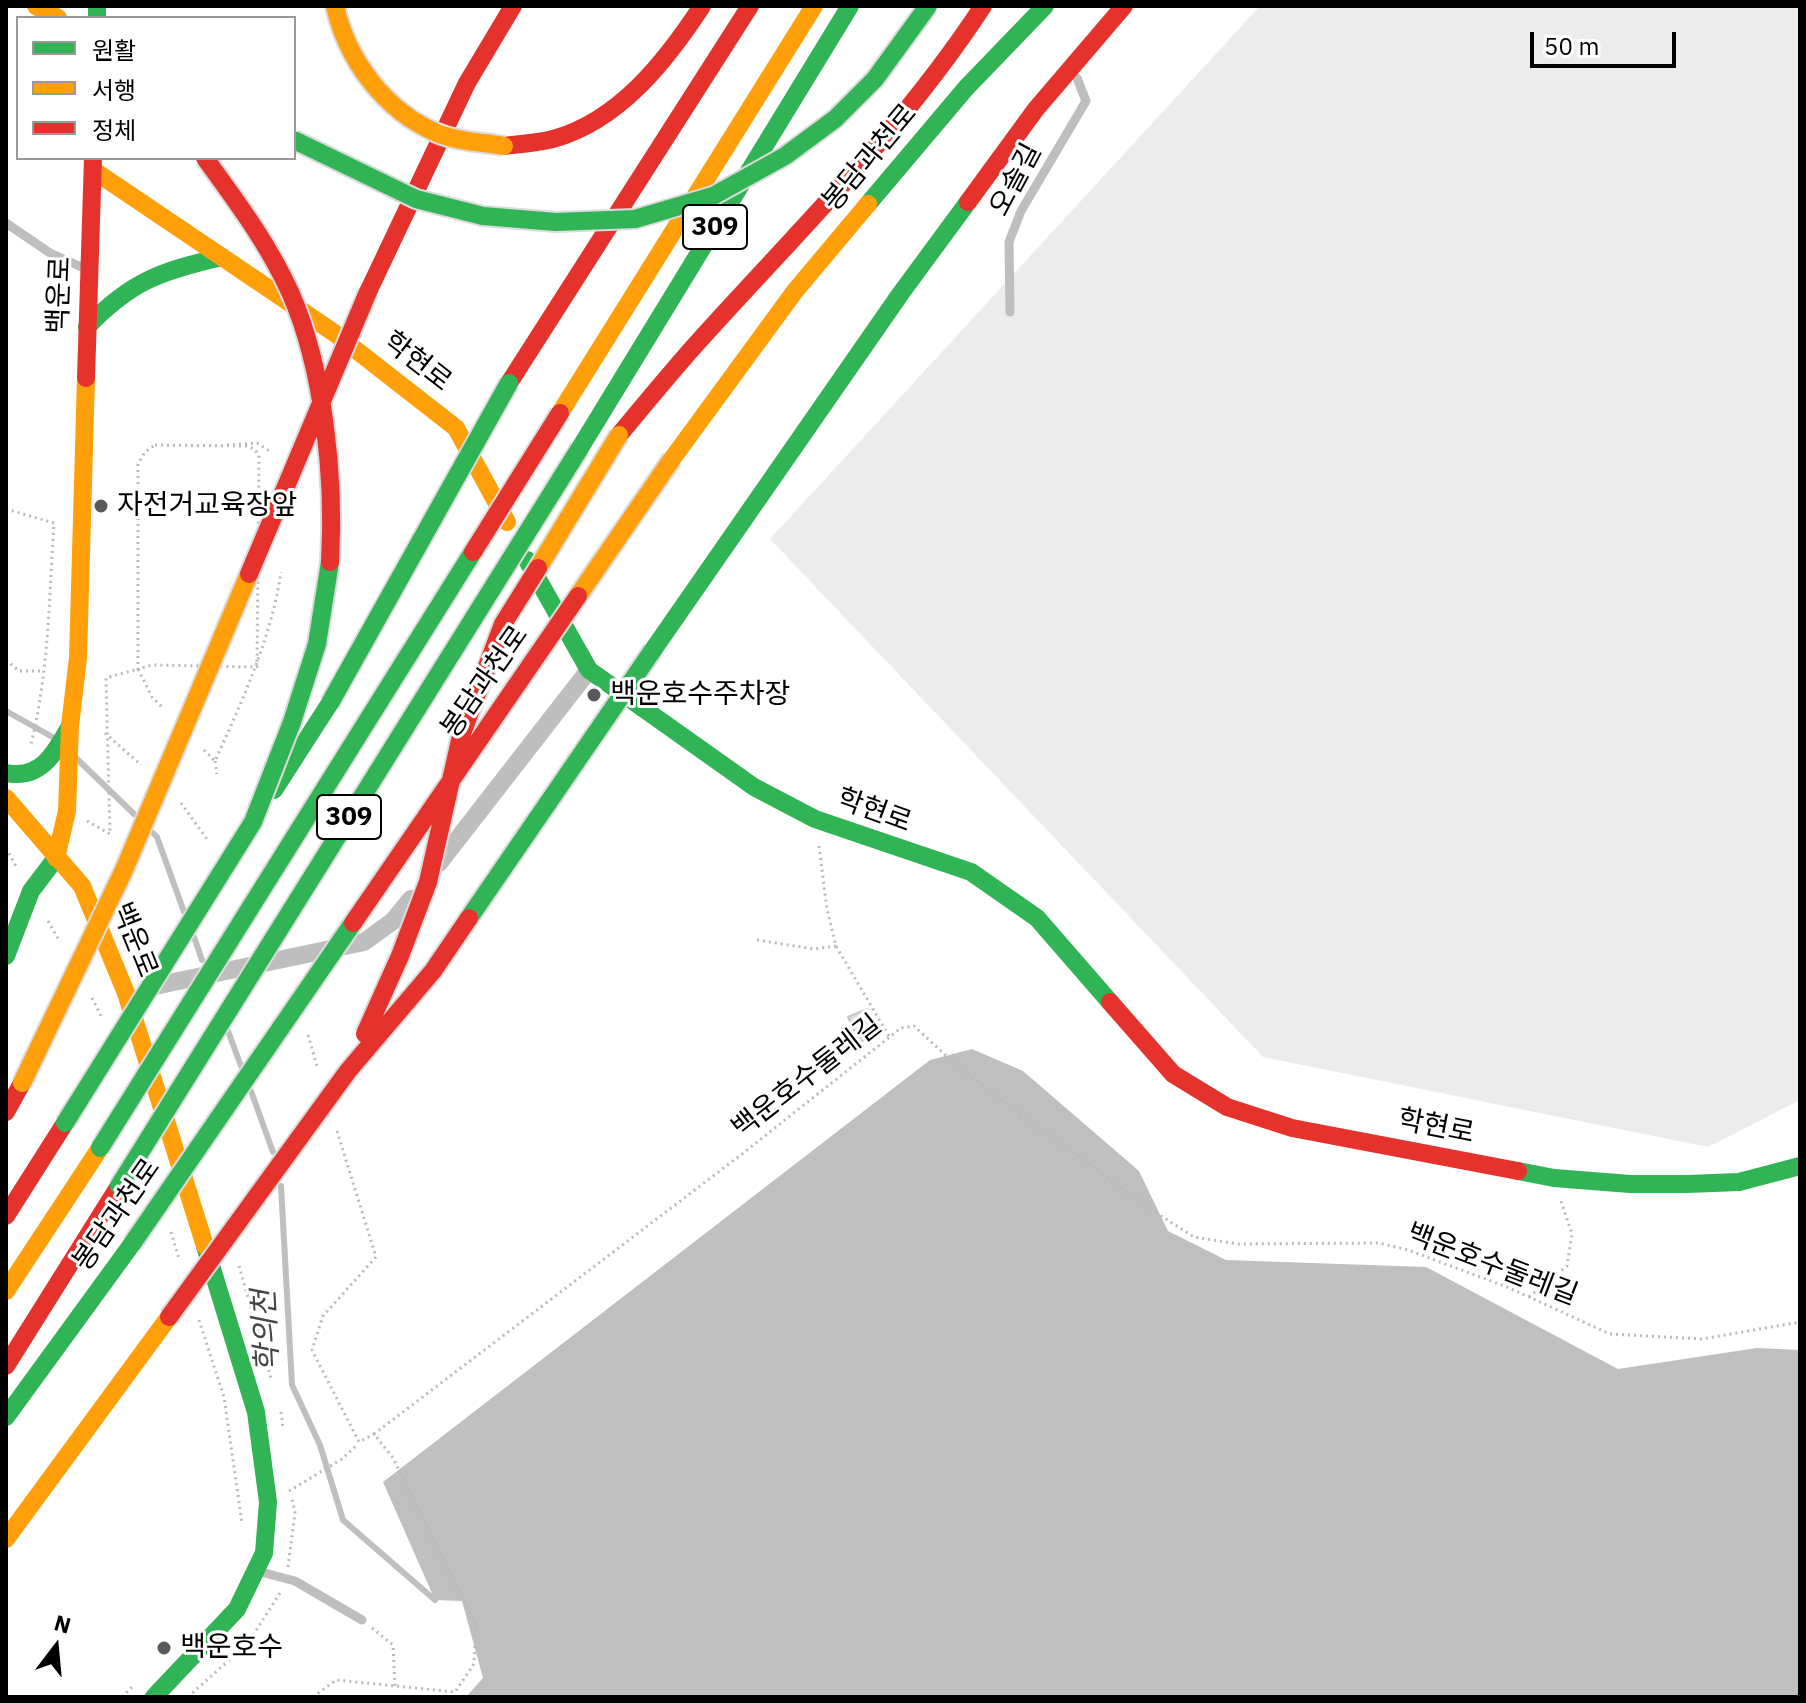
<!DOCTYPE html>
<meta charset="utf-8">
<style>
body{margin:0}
#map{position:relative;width:1806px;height:1703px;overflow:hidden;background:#fff;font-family:"IBM Plex Sans","Noto Sans KR",sans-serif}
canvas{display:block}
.frame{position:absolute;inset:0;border:8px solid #000;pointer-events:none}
.legend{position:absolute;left:16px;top:16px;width:280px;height:144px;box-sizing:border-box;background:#fff;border:2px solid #999;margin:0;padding:10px 14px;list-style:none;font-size:24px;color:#000}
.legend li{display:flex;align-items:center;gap:16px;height:40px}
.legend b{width:40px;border:2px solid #999}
.north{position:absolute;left:16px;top:1607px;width:80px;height:80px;-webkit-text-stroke:6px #fff;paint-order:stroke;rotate:16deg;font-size:22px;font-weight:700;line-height:32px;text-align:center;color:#000}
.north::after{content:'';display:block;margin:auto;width:28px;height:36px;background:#000;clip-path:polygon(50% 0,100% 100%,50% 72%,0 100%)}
.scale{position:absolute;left:1530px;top:32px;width:146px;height:36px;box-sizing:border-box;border:4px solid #000;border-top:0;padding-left:10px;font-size:24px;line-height:28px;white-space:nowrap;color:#000;-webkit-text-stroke:6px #fff;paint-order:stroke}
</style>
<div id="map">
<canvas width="1806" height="1703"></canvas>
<div class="frame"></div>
<ul class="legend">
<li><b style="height:10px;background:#30b455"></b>원활</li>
<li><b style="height:10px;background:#ff9f0a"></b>서행</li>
<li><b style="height:10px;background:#e5322d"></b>정체</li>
</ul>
<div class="north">N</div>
<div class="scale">50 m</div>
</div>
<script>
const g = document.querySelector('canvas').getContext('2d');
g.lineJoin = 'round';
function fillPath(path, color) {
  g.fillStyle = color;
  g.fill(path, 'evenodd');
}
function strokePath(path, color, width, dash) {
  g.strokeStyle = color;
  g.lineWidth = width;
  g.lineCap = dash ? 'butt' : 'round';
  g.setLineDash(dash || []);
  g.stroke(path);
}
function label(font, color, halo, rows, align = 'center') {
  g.font = font + ' "IBM Plex Sans","Noto Sans KR",sans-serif';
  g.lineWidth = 6;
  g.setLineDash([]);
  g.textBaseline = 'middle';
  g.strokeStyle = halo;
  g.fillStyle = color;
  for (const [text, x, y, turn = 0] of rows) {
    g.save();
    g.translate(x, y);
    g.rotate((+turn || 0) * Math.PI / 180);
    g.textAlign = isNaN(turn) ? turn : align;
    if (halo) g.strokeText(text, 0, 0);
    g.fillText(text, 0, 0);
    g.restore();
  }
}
fillPath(new Path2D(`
 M 1260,6 L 1800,6 L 1800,1100 L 1708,1147 L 1263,1057 L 770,539 Z`), '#ececec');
fillPath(new Path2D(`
 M 972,1049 L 1023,1071 L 1139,1171 L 1168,1231 L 1226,1260 L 1426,1267 L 1618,1369 L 1757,1348 L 1800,1350 L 1800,1697 L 466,1697 L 483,1678 L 462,1601 L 435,1600 L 383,1482 L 930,1060 Z`), '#bfbfbf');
strokePath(new Path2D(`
 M 6,711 L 56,739
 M 76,758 L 134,814
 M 153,833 L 157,837 L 184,912
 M 194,937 L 202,960
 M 228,1031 L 241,1066
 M 251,1091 L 273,1152
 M 281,1186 L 292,1385 L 320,1445 L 343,1520 L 435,1600 L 439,1595`), '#bfbfbf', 6);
const building = new Path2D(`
 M 867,1009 L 878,1033 L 860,1042 L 848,1017 Z`);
fillPath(building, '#dfdfdf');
strokePath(building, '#c7c7c7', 2);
strokePath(new Path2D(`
 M 155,445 L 246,446 L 254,449 L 259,455 L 257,667 L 152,665 L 138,669 L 138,464 L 145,452 Z
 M 227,445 L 257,443 L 271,452
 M 6,509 L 54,523 C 49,597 49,672 31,744
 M 6,660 L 19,671 L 44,671
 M 105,733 L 141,765
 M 204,750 L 215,761 C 243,699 271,639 281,572
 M 215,761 L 217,774
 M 181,803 L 209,842
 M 87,821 L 110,834 L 106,678 L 138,669 L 152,697 L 162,707
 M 819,846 L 827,909 L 836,946 L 890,1038
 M 6,848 L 16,866
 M 48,921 L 60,942
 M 757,940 L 814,949 L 836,946
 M 92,998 L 101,1016
 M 308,1035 L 317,1066
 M 337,1131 L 376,1257 L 323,1316 L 312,1350 L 359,1442 L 374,1434
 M 171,1232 L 179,1259
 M 239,1266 L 271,1378
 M 1529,1297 L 1567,1266 L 1572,1234 L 1561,1201
 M 199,1320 L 224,1397 L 242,1523
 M 281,1412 L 283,1428
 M 289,1491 L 342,1459 L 358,1444
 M 288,1567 L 295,1512 L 292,1499
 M 372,1628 L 393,1645 L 395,1686
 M 122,1697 L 133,1686
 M 188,1697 L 248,1643 L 280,1593
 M 313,1697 L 336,1680 L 455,1692 L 474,1664 L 476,1625 L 393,1458 L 374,1434 L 742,1154 L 901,1028 L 914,1026 L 954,1063 L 1011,1107 L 1158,1214 L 1194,1237 L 1238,1244 L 1379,1243 L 1408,1250 L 1507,1287 L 1610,1334 L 1702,1339 L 1800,1322`), '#b9b9b9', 3, [2, 4]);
strokePath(new Path2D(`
 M 6,223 L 50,253 L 86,269
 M 1010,312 L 1009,242 L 1021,211 L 1086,101 L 1077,78
 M 257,1571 L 295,1581 L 362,1620`), '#bebebe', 9);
strokePath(new Path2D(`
 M 439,863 L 589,670
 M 150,987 L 364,942 L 393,921 L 411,899`), '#bebebe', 18);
strokePath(new Path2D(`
 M 97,6 L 97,18
 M 868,204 L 966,88 L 1045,6
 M 87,327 C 131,281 161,271 222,257
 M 580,448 L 850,6
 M 527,560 L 589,670 L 754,787 L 815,819 L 971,872 L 1037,918 L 1110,1002
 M 653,650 L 901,293 L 968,202
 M 6,773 C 41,780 55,753 70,726
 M 274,790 L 330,703
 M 6,956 L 31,891 L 56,858
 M 1518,1171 L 1554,1178 L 1630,1184 L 1687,1184 L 1739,1182 L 1800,1166
 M 6,1417 L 132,1244
 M 154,1697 L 237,1609 L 264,1553 L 268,1502 L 256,1412 L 205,1246`), '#30b455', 18);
strokePath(new Path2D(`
 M 36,6 L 58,18
 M 93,170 L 333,332 L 456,428 L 507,522
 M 560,413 L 814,6
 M 672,459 L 795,291 L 868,204
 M 6,798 L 82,886 L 126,993 L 205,1246
 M 56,858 L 67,811 L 70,726 L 78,658 L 86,378
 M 6,1291 L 100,1148
 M 6,1539 L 169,1317`), '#ff9f0a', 18);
strokePath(new Path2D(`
 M 504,146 C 520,144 537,143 553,139 C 619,121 666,61 702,6
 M 968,202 L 1036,109 L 1124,6
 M 368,292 L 467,83 L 513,6
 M 86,378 L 93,158
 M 509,383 L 750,6
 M 619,435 C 645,404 671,372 698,342 C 797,232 902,130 983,6
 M 1110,1002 L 1173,1074 L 1227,1107 L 1292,1128 L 1518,1171
 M 6,1112 L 22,1083
 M 6,1216 L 65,1123
 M 6,1366 L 119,1186`), '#e5322d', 18);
const fastBridge = new Path2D(`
 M 294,140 L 416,199 L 483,216 L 556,222 L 635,219 L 713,196 L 785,156 L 835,119 L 875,79 L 928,6
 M 330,703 L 509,383
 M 469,918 L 653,650
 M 65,1123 L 253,822 L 292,722 L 317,644 L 330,562
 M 100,1148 L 473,552
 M 119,1186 L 580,448
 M 132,1244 L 353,923`);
const slowBridge = new Path2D(`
 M 335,6 C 347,60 385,111 437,133 C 458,142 482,142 504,146
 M 538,568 L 619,435
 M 578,596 L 672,459
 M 22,1083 L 124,870 L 249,574`);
const jamBridge = new Path2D(`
 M 205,158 C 236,201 268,243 290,292 C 324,368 335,479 330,562
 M 473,552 L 560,413
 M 249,574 L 368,292
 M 353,923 L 578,596
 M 365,1034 L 400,956 L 428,882 L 461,736 L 503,624 L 538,568
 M 169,1317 L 348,1071 L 433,971 L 469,918`);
strokePath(fastBridge, '#dbdbdb', 22, []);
strokePath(slowBridge, '#dbdbdb', 22, []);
strokePath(jamBridge, '#dbdbdb', 22, []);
strokePath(fastBridge, '#30b455', 18);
strokePath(slowBridge, '#ff9f0a', 18);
strokePath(jamBridge, '#e5322d', 18);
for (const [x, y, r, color] of [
 [101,506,8,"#595959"],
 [594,695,8,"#595959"],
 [164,1648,8,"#595959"]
]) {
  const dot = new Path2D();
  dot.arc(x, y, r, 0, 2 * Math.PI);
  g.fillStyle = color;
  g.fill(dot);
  strokePath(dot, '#fff', 3);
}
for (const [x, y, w] of [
 [715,227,64],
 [349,817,64]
]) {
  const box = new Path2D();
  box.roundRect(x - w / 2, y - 22, w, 44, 6);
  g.fillStyle = '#fff';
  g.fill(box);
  strokePath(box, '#000', 2);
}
label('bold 26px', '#000', null, [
 ["309",715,227],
 ["309",349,817]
]);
label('28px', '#000', '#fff', [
 ["봉담과천로",870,158,-50],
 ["오솔길",1016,180,-62],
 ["백운로",60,295,-88],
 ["학현로",417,362,38],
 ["봉담과천로",485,682,-55],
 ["학현로",874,811,20],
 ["백운로",134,940,68],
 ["백운호수둘레길",807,1077,-38],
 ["학현로",1436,1127,11],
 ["봉담과천로",117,1215,-55],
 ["백운호수둘레길",1492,1265,21]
]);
label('28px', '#000', '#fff', [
 ["자전거교육장앞",117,506],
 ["백운호수주차장",610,695],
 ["백운호수",180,1648]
], 'left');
label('italic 30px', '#444', '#fff', [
 ["학의천",267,1331,-93]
]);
</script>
